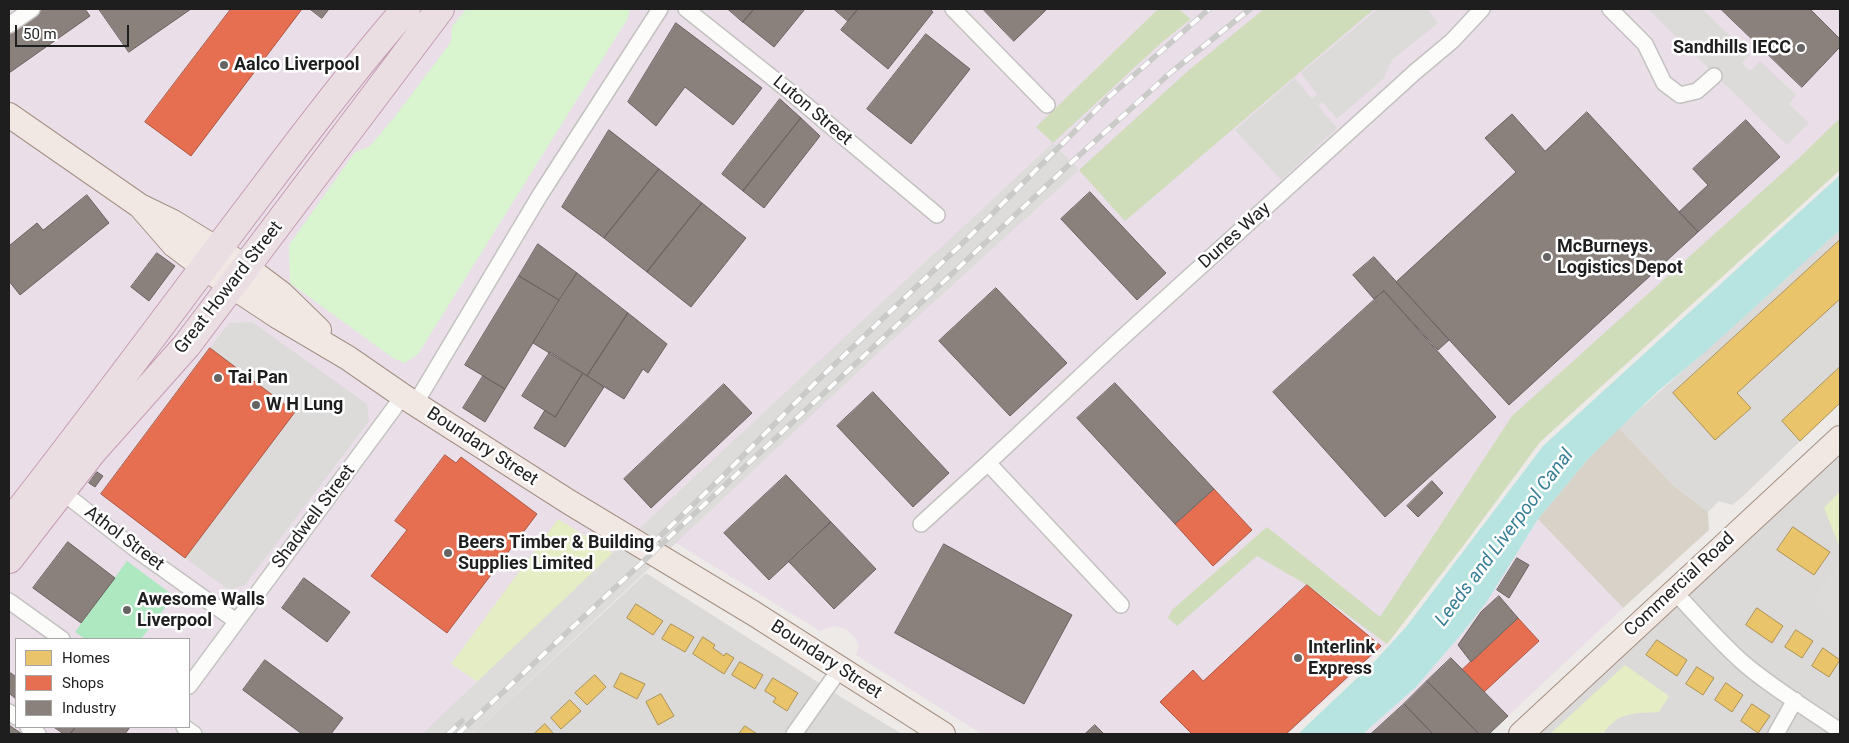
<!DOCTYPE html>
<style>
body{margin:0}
#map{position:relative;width:1849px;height:743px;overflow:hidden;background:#edeae7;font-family:Roboto,sans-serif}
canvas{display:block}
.frame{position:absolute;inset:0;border:10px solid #1e1e1e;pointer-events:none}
.legend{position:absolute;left:15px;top:638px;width:175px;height:90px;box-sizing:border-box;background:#fff;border:1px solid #a5a5a5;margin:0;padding:6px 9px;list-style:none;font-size:15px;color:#1e1e1e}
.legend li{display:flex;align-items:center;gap:10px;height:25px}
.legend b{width:25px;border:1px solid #a5a5a5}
.scale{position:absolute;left:15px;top:25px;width:114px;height:22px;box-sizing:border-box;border:2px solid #1e1e1e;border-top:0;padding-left:6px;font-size:15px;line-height:18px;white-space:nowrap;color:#1e1e1e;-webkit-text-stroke:4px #fff;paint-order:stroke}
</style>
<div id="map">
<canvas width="1849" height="743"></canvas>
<div class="frame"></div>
<ul class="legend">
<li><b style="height:14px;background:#e9c46a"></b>Homes</li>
<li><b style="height:14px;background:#e76f51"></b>Shops</li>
<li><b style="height:14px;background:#8a817c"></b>Industry</li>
</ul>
<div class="scale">50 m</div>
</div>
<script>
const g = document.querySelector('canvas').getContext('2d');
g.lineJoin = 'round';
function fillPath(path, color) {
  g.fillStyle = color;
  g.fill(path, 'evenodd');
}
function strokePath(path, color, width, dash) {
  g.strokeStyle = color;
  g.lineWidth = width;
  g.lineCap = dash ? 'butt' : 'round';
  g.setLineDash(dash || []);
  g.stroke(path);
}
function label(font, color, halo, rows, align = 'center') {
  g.font = font + ' Roboto,sans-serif';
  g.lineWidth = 5;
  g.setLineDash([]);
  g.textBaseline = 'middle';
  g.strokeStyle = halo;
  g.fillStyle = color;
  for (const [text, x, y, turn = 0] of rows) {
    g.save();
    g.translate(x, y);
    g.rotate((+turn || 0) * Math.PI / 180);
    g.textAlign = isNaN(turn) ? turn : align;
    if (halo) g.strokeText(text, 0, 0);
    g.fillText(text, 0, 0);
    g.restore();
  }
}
fillPath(new Path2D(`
 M 1840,230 L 1840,403 L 1742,497 L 1732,505 L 1719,501 L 1708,512 L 1673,485 L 1619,428 Z
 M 1840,438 L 1840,734 L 1521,734 Z
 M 646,573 L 846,700 L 902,734 L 473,734 Z`), '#dcdad9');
fillPath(new Path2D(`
 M 9,9 L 1158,9 L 1037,127 L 1161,43 L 1191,19 L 1179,9 L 1840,9 L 1840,170 L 1540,442 L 1463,546 L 1387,644 L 1288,734 L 982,734 L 856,655 L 859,647 L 855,638 L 846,629 L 834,626 L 820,631 L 676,543 L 473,734 L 9,734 ZM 16,639 L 189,639 L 189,727 L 16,727 Z
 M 1538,519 L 1623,608 L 1489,734 L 1363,734 L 1415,688 L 1459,637 L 1486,603 Z`), '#eadee9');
fillPath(new Path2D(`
 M 1619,428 L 1673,485 L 1708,512 L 1709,530 L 1623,608 L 1538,519 L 1588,459 Z`), '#d8d2c8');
fillPath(new Path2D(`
 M 1840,491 L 1840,548 L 1824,508 Z
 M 558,519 L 613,553 L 478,682 L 451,664 Z
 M 1625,665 L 1669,696 L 1659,712 C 1634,714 1618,711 1603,734 L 1550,734 Z`), '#e4edc3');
fillPath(new Path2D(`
 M 1158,9 L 1179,9 L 1191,19 L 1161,43 L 1053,143 L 1036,127 Z
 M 1264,9 L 1374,9 L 1125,221 L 1079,170 L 1189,70 Z
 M 1840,118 L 1840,170 L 1540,442 L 1463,546 L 1387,644 L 1307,585 L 1257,556 L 1177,626 L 1168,618 L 1172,610 L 1267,527 L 1380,617 L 1512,416 L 1799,158 Z`), '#d0ddba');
fillPath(new Path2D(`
 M 466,9 L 630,9 L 628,18 L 418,354 L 405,363 L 393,358 L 290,283 L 289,245 L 355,152 L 369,147 L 393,119 L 451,42 L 452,27 Z`), '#d9f5d0');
fillPath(new Path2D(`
 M 127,561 L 174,596 L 141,639 L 85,639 L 75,632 Z`), '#aee8c0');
fillPath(new Path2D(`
 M 1378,9 L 1427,9 L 1438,23 L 1392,60 L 1384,78 L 1337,119 L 1323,102 L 1318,106 L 1337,128 L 1281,180 L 1235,130 L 1295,78 L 1312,99 L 1317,94 L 1301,73 Z
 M 1648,9 L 1702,9 L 1750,55 L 1742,63 L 1750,71 L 1760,61 L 1796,95 L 1789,104 L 1809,123 L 1787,145 Z
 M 252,322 L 367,404 L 369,421 L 245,585 L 229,590 L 185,558 L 295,413 L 210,348 L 229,323 Z
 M 1840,560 L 1840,623 L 1811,602 Z`), '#dddbda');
fillPath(new Path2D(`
 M 1840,175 L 1840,230 L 1704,353 L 1657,392 L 1588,459 L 1538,519 L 1486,603 L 1459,637 L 1415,688 L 1363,734 L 1298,734 L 1375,661 L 1406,627 L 1543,446 Z`), '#b7e4e1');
fillPath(new Path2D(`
 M 1053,143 L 1079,170 L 880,351 L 473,734 L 422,734 L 613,553 Z`), '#dddcda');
const homes = new Path2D(`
 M 1840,240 L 1840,299 L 1737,393 L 1751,408 L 1715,440 L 1673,393 Z
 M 1840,367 L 1840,403 L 1800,441 L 1782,421 Z
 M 1793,527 L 1830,552 L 1814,575 L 1777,550 Z
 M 636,604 L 663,621 L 653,635 L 627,618 Z
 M 1757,608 L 1783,626 L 1772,643 L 1746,625 Z
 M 671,624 L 694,637 L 685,652 L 662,639 Z
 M 1796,630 L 1813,641 L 1802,658 L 1785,647 Z
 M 703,637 L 715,645 L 713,648 L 724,656 L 726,653 L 734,658 L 724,674 L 693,654 Z
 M 1657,640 L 1687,660 L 1677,676 L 1646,655 Z
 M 1823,648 L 1840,660 L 1829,677 L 1812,666 Z
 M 740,662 L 763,675 L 755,689 L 732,675 Z
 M 1697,667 L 1714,678 L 1703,695 L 1686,684 Z
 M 621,673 L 645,684 L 637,699 L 614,687 Z
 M 595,675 L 606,687 L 587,705 L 575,693 Z
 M 773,678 L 798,693 L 787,711 L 773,702 L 776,698 L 765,691 Z
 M 1726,683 L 1743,695 L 1732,712 L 1715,700 Z
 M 661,694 L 674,716 L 658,725 L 646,702 Z
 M 570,700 L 581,711 L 561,729 L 551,718 Z
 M 1752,704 L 1770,716 L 1758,733 L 1741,721 Z
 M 545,724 L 554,734 L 534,734 Z
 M 745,726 L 757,734 L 739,734 Z`);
fillPath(homes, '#e9c46a');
strokePath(homes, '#ac9253', 1);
const shops = new Path2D(`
 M 231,9 L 302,9 L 191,156 L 145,122 Z
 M 210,348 L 295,412 L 185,558 L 101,494 Z
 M 445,455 L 456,463 L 461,457 L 537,514 L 447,633 L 371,576 L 407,530 L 395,521 Z
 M 1214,489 L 1252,530 L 1213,566 L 1175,524 Z
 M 1307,585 L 1381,646 L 1286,734 L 1192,734 L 1160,702 L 1193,670 L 1203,681 Z
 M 1518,618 L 1539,641 L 1484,692 L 1462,670 Z`);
fillPath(shops, '#e76f51');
strokePath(shops, '#ab5742', 1);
const industry = new Path2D(`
 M 38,9 L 85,9 L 90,16 L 9,73 L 9,30 Z
 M 99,9 L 191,9 L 129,52 Z
 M 310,9 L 329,9 L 322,18 Z
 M 728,9 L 754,9 L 743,22 Z
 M 754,9 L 805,9 L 774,47 L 743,22 Z
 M 834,9 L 858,9 L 848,21 Z
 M 858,9 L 930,9 L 933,12 L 888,69 L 841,30 Z
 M 983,9 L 1047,9 L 1014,41 Z
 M 1721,9 L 1810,9 L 1840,39 L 1840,47 L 1802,87 Z
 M 676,23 L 762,88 L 733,125 L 685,87 L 656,126 L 628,102 Z
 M 926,34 L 970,69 L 911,144 L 867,109 Z
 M 780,99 L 801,118 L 743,191 L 722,174 Z
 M 1587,112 L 1698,232 L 1509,405 L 1396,282 L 1516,172 L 1485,138 L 1512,114 L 1545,151 Z
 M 801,118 L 820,136 L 764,208 L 743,191 Z
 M 1746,120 L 1780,157 L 1698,232 L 1679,212 L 1708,185 L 1693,169 Z
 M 609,130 L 659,169 L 604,238 L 562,207 Z
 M 659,169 L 702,203 L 647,272 L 604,238 Z
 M 1090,192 L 1166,273 L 1137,300 L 1061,219 Z
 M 87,195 L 109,223 L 20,295 L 9,281 L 9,246 L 37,223 L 43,230 Z
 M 702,203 L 746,238 L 691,307 L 647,272 Z
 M 538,244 L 577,273 L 559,300 L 519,276 Z
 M 157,253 L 175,266 L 149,301 L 131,287 Z
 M 1374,257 L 1449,340 L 1438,350 L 1384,291 L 1374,299 L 1353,275 Z
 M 577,273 L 628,313 L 587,376 L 533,343 Z
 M 519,276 L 559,300 L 505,389 L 465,365 Z
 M 996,288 L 1067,363 L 1010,416 L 939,341 Z
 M 1384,291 L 1496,417 L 1385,517 L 1273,392 Z
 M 628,313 L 667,344 L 648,373 L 643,369 L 624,399 L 587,376 Z
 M 550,352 L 583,373 L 555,417 L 522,396 Z
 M 583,373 L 604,387 L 565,447 L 534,428 L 545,410 L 555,417 Z
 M 483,376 L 505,389 L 485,422 L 463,408 Z
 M 1115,383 L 1214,489 L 1175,524 L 1077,418 Z
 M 724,384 L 752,413 L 651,508 L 624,479 Z
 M 873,392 L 949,473 L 913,507 L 837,426 Z
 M 97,472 L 103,476 L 95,487 L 89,483 Z
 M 786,475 L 831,522 L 769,580 L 724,533 Z
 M 1432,481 L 1443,493 L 1418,517 L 1407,506 Z
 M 831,522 L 876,569 L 834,609 L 789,562 Z
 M 68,542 L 115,578 L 81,623 L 33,588 Z
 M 944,544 L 1072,615 L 1024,704 L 895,633 Z
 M 1517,558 L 1529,565 L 1509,598 L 1497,590 Z
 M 304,578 L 350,612 L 327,642 L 282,608 Z
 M 1499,596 L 1518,618 L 1471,662 L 1458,645 L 1481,612 Z
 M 1451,658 L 1508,716 L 1489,734 L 1479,734 L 1427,681 Z
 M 265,660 L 343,718 L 331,734 L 302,734 L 243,690 Z
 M 11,673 L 16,677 L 16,699 L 9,693 L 9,676 Z
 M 1427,681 L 1479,734 L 1433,734 L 1404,704 Z
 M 1404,704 L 1433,734 L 1371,734 Z
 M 9,725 L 22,734 L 9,734 Z
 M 1095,725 L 1104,734 L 1085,734 Z
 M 54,727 L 76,727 L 70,734 L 64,734 Z
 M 76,727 L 130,727 L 125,734 L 70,734 Z`);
fillPath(industry, '#8a817c');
strokePath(industry, '#6a6360', 1);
const street = new Path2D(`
 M 686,9 L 789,91 L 937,215
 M 953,9 L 1047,105
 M 1610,9 L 1645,44 L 1664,83 L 1680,95 L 1697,91 L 1714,76
 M 9,25 L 32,9
 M 415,404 L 540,195 L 660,9
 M 988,463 L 1121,605
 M 61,491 L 138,551 L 236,621
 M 921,524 L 988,463 L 1113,346 L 1415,72 L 1452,41 L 1482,9
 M 1674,591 C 1696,615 1717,639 1740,660 C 1769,686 1808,709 1840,731
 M 9,601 L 62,639
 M 189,686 L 403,396
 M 9,712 L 16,717
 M 28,727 L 38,734
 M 184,727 L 194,734
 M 794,734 L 840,669
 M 1776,734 L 1795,700`);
const primary = new Path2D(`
 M 9,115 L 140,206 L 173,222 L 246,267 L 282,294 L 319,330
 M 140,206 L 174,245 L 203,267 L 277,316 L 348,358 L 403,396 L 569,502 L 753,613 L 943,734
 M 1521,734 L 1840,438`);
const highway = new Path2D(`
 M 9,524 C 97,412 181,297 267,184 C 312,124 357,65 406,9
 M 9,559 L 92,452 L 187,345 L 440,9`);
strokePath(street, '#c4c2c1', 18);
strokePath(primary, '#a39083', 26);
strokePath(highway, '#c59bb2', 30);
strokePath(street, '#fcfcfb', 15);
strokePath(primary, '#f1e8e4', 24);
strokePath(highway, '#eadee3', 28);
const rail = new Path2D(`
 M 652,544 L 724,475 L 817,381 L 969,237 L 1109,97 L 1209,9
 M 448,734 L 462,721
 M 458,734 L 1072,162 L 1169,74 L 1250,9`);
strokePath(rail, '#cacac9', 5.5);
strokePath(rail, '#fff', 4, [11]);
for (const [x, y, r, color] of [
 [1801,48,5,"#666564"],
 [224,65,5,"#666564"],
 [1547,257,5,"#666564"],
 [218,378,5,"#666564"],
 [256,405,5,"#666564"],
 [448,553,5,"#666564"],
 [127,610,5,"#666564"],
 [1298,658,5,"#666564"]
]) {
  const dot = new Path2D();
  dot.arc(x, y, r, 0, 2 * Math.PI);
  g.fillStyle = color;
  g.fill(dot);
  strokePath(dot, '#fff', 2);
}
label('bold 18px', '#1e1e1e', '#fff', [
 ["Sandhills IECC",1791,48,"right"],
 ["Aalco Liverpool",234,65],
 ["McBurneys.",1557,247],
 ["Logistics Depot",1557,268],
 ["Tai Pan",228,378],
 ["W H Lung",266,405],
 ["Beers Timber & Building",458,543],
 ["Supplies Limited",458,564],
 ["Awesome Walls",137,600],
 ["Liverpool",137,621],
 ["Interlink",1308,648],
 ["Express",1308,669]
], 'left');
label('18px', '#1e1e1e', '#fff', [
 ["Luton Street",812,111,40],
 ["Dunes Way",1235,236,-42],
 ["Great Howard Street",229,288,-52],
 ["Boundary Street",482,447,33],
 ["Shadwell Street",314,517,-53],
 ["Athol Street",124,539,37],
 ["Commercial Road",1680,585,-43],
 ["Boundary Street",826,660,33]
]);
label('italic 19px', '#387f96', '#fff', [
 ["Leeds and Liverpool Canal",1505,538,-53]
]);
</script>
